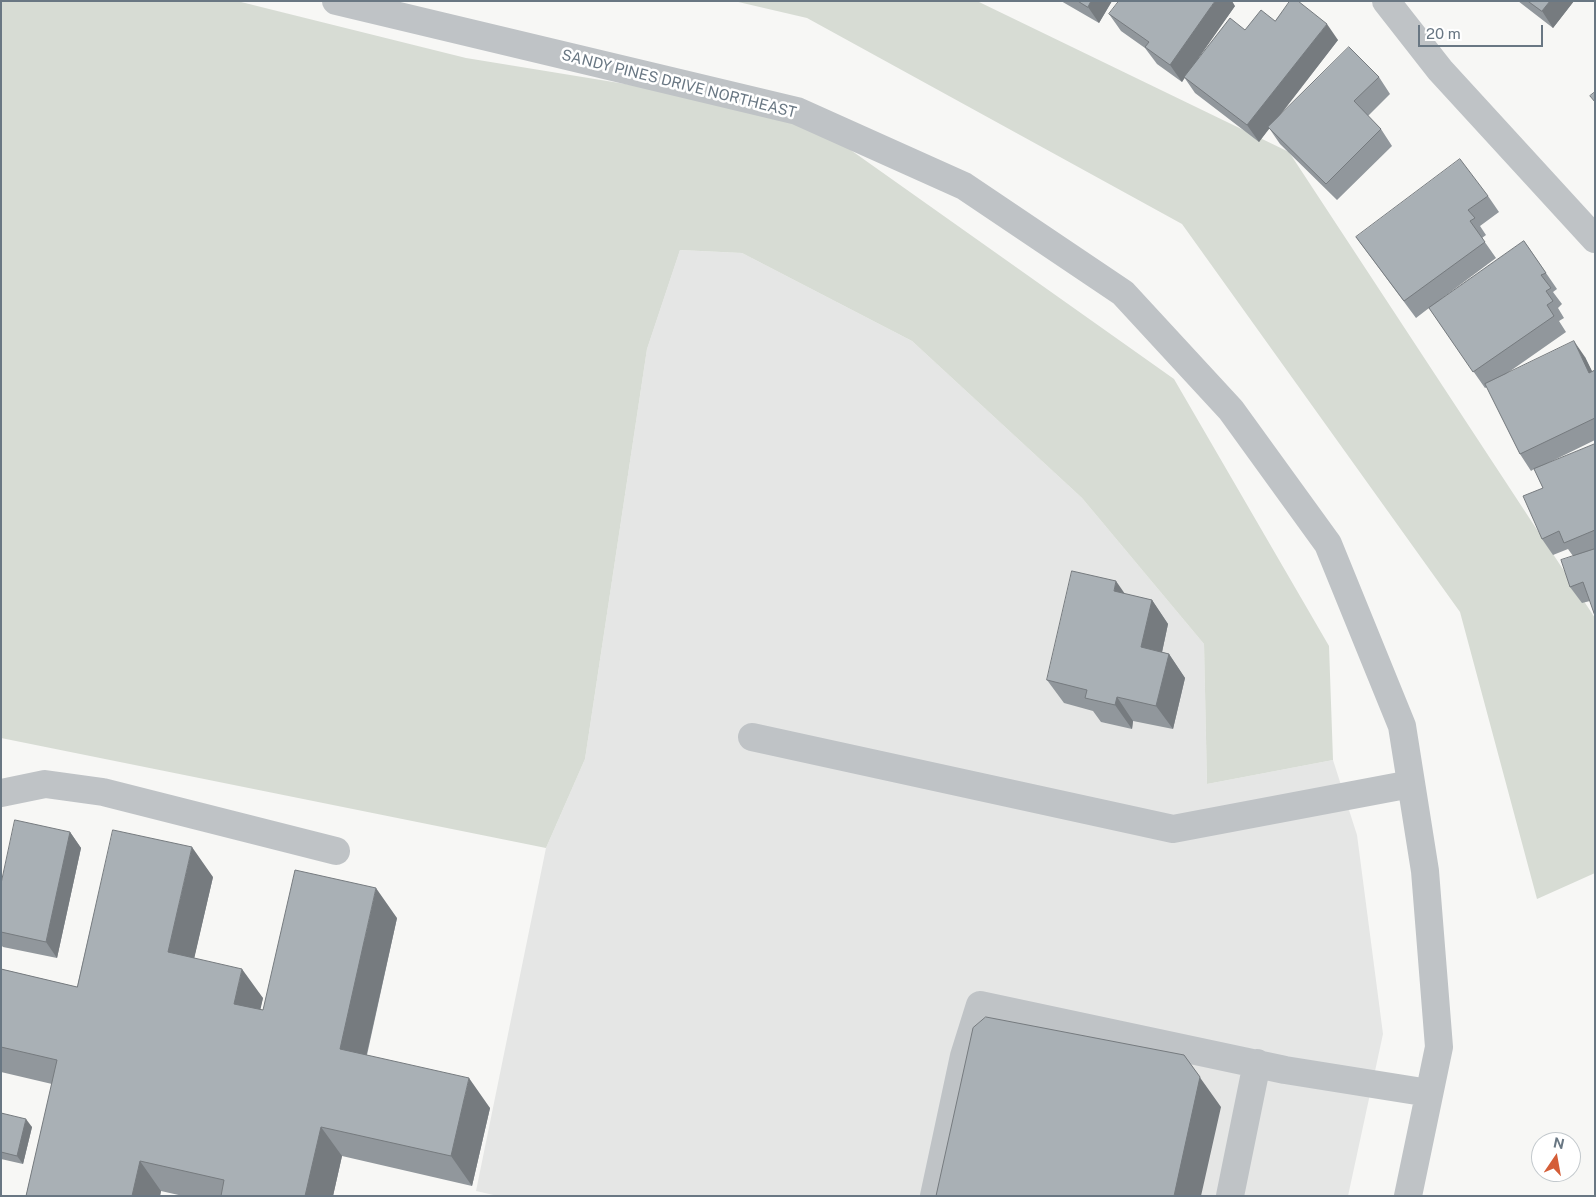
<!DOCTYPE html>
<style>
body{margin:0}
#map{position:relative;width:1596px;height:1197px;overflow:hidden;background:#f7f7f5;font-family:"Public Sans",sans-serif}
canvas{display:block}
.frame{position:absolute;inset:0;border:2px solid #697783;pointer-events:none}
.north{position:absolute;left:1531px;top:1132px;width:50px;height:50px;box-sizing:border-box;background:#fff;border:1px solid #c3c9cd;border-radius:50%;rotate:12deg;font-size:14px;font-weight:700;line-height:20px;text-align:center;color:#697783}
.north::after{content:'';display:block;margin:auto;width:18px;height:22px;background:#d45e38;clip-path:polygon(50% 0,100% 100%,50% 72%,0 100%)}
.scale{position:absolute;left:1418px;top:25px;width:125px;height:22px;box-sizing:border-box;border:2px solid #697783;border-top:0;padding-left:6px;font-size:15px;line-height:18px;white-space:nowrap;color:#697783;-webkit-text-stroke:4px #fff;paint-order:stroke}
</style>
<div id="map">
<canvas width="1596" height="1197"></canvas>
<div class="frame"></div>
<div class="north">N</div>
<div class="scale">20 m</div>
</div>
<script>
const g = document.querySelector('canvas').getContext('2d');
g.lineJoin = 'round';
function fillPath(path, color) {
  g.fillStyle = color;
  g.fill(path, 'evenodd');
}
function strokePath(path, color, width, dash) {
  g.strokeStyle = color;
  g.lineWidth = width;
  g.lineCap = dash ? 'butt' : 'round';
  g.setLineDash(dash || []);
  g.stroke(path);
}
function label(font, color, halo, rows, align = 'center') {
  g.font = font + ' "Public Sans",sans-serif';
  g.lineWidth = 5;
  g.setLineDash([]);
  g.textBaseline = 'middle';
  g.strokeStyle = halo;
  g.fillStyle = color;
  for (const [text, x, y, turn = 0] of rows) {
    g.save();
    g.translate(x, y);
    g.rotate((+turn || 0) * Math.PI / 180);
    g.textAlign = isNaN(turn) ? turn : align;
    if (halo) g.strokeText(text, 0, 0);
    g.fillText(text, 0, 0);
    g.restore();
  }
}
fillPath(new Path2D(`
 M 680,250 L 742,253 L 912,341 L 1082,498 L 1204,644 L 1207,784 L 1333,760 L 1357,835 L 1383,1034 L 1348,1196 L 498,1196 L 476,1191 L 546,848 L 585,759 L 647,349 Z`), '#e5e6e5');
fillPath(new Path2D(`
 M 1,1 L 237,1 L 466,58 L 797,112 L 1174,379 L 1329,646 L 1333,760 L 1207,784 L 1204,644 L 1082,498 L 912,341 L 742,253 L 680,250 L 647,349 L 585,759 L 546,848 L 1,738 Z
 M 734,1 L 977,1 L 1289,152 L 1595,618 L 1595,873 L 1537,899 L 1460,612 L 1182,224 L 807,18 Z`), '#d7dcd4');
strokePath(new Path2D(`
 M 336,1 L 797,111 L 964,186 L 1123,293 L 1231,410 L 1328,544 L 1402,726 L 1425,871 L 1439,1047 L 1408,1196
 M 1386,1 L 1440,70 L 1595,239
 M 752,737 L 1173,829 L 1411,784
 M 1,793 L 45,784 L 103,792 L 336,851
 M 934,1196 L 964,1056 L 980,1005 L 1285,1070 L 1429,1093
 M 1230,1196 L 1257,1063`), '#bfc3c6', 28);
fillPath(new Path2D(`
 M 1061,1 L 1112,1 L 1099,23 Z
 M 1518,1 L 1574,1 L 1553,28 Z
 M 1235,6 L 1197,59 L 1245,30 L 1275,21 L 1338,40 L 1278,118 L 1379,77 L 1390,94 L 1368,116 L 1381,129 L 1392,146 L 1337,200 L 1280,144 L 1269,128 L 1259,142 L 1195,93 L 1184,77 L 1182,82 L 1157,64 L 1145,48 L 1121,31 L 1109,14 Z
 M 1488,196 L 1499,212 L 1480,226 L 1486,235 L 1482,238 L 1496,258 L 1437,302 L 1524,241 L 1557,289 L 1553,292 L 1562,304 L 1558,308 L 1564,318 L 1559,321 L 1566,332 L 1506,374 L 1585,357 L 1592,372 L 1595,370 L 1595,440 L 1544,465 L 1595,444 L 1595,616 L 1590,601 L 1582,603 L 1570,587 L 1573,556 L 1568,549 L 1553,555 L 1542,539 L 1543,488 L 1534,469 L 1531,471 L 1520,454 L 1487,387 L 1485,388 L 1429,308 L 1416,318 L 1356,237 Z
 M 1125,594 L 1152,600 L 1168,624 L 1162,652 L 1169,654 L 1185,678 L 1173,729 L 1133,721 L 1132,729 L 1101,722 L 1093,711 L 1064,703 L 1047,680 Z
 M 70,832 L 81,848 L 57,958 L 3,947 L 1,945 L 1,884 Z
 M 213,877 L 194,958 L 263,998 L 260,1009 L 263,1010 L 397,918 L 367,1055 L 490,1108 L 472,1186 L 342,1156 L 333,1196 L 183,1196 L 161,1191 L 160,1196 L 26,1196 L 52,1084 L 1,1072 L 1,969 L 77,987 Z
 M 1,1113 L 32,1127 L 23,1164 L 1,1159 Z`), '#91979c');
fillPath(new Path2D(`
 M 1091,1 L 1112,1 L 1099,23 L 1088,7 Z
 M 1215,1 L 1232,1 L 1235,6 L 1182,82 L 1170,65 Z
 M 1550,1 L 1574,1 L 1553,28 L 1542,11 Z
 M 1327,24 L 1338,40 L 1259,142 L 1247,125 Z
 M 1574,341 L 1585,357 L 1595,377 L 1589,373 Z
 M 1116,581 L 1132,604 L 1114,591 Z
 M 1152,600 L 1168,624 L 1158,671 L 1141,647 Z
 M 1169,654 L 1185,678 L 1173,729 L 1156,706 Z
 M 1117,697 L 1133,721 L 1132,729 L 1115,705 Z
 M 70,832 L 81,848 L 57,958 L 46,942 Z
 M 192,847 L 213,877 L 189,981 L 168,952 Z
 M 376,888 L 397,918 L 361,1079 L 340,1049 Z
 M 242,969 L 263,998 L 255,1034 L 234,1004 Z
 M 1184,1055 L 1221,1107 L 1201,1196 L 1174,1196 Z
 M 469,1078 L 490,1108 L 472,1186 L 451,1156 Z
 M 26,1119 L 32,1127 L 23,1164 L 17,1156 Z
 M 321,1127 L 342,1156 L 333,1196 L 305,1196 Z
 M 140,1161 L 161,1191 L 160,1196 L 132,1196 Z`), '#767b7f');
const building = new Path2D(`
 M 1078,1 L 1091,1 L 1088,7 Z
 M 1119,1 L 1215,1 L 1170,65 L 1145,47 L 1149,42 L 1109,14 Z
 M 1290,1 L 1298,1 L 1327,24 L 1247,125 L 1184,77 L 1230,18 L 1245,30 L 1261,10 L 1275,21 Z
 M 1528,1 L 1550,1 L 1542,11 Z
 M 1349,47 L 1379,77 L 1354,101 L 1381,129 L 1326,184 L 1268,127 Z
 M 1595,92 L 1595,102 L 1590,96 Z
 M 1460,159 L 1488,196 L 1468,210 L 1475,218 L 1470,221 L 1485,242 L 1404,301 L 1356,237 Z
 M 1524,241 L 1546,273 L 1541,275 L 1551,288 L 1546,291 L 1553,301 L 1547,305 L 1554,316 L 1473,372 L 1429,308 Z
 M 1574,341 L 1589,373 L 1595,370 L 1595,418 L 1520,454 L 1485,384 Z
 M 1595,444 L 1595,530 L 1564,543 L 1559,531 L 1542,539 L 1523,496 L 1543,488 L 1534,469 Z
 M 1595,549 L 1595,616 L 1583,582 L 1570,587 L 1561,560 Z
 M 1072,571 L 1116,581 L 1114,591 L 1152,600 L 1141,647 L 1169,654 L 1156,706 L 1117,697 L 1115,705 L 1085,698 L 1087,690 L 1047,680 Z
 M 15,820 L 70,832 L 46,942 L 1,932 L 1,884 Z
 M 113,830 L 192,847 L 168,952 L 242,969 L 234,1004 L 263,1010 L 295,870 L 376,888 L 340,1049 L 469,1078 L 451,1156 L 321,1127 L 305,1196 L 221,1196 L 224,1180 L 140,1161 L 132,1196 L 26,1196 L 57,1060 L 1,1047 L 1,969 L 77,987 Z
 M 986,1017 L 1184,1055 L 1200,1077 L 1174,1196 L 936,1196 L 973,1028 Z
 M 1,1113 L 26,1119 L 17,1156 L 1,1152 Z`);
fillPath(building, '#a9b0b5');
strokePath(building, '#767b7f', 1);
label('15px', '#697783', '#fff', [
 ["SANDY PINES DRIVE NORTHEAST",679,84,14]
]);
</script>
